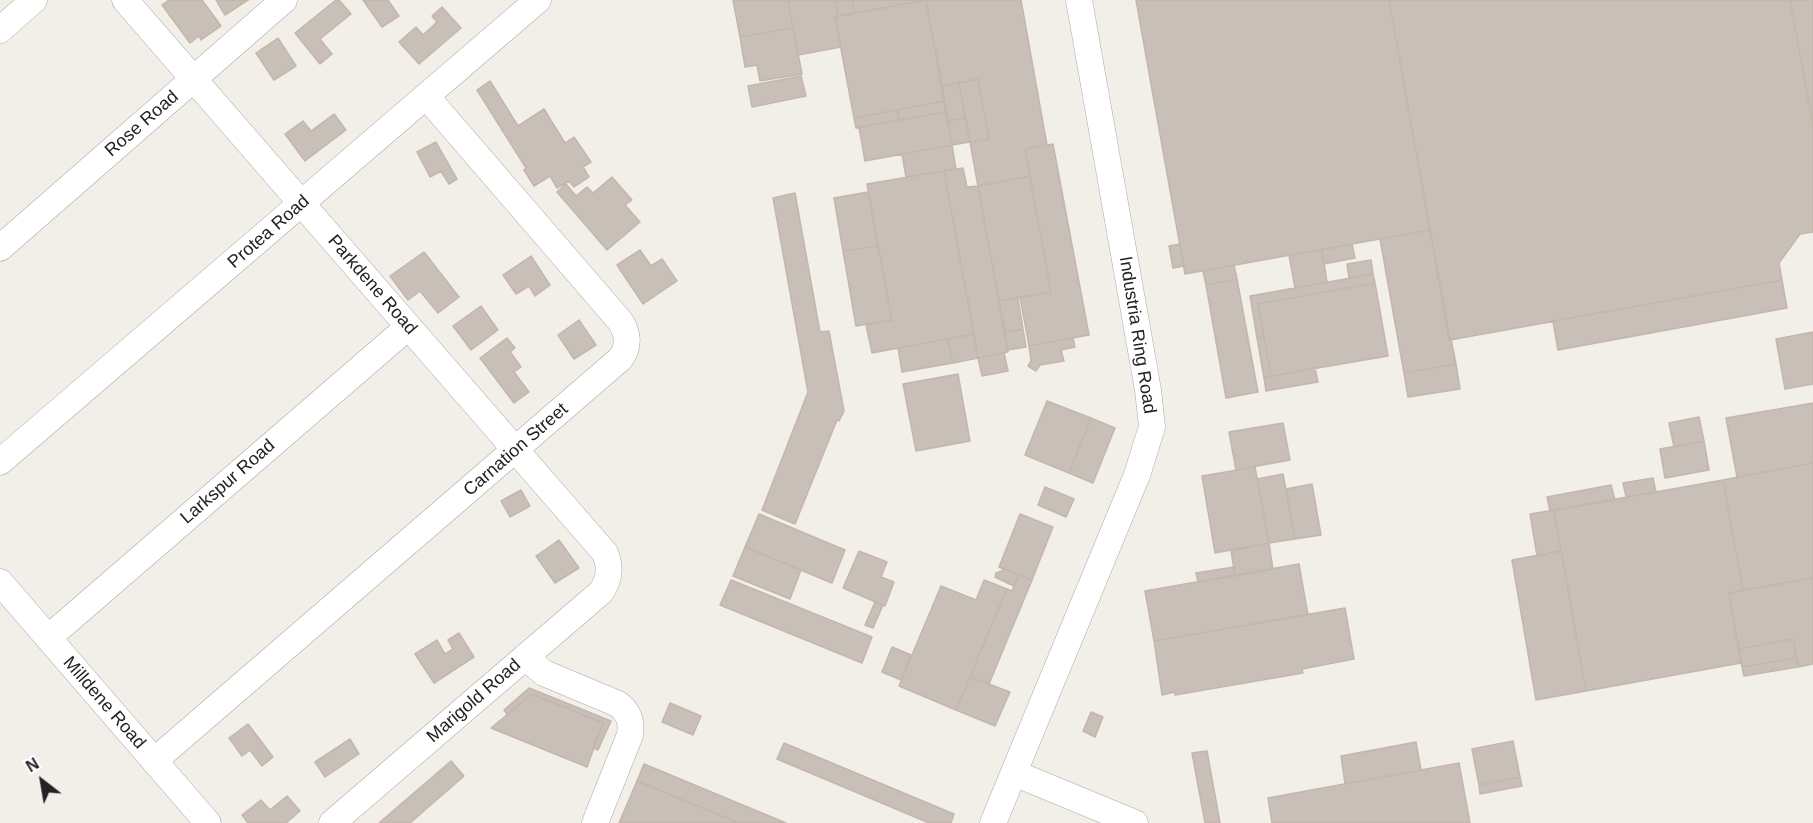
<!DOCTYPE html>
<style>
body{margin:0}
#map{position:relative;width:1813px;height:823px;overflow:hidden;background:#f2efe9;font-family:Arial,sans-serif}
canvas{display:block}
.north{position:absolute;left:12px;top:751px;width:60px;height:60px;-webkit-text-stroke:4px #fff;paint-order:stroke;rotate:329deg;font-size:16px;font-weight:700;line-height:24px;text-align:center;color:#222}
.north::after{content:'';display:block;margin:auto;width:21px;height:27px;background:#222;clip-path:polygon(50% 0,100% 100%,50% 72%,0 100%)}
</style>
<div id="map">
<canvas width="1813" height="823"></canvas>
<div class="north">N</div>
</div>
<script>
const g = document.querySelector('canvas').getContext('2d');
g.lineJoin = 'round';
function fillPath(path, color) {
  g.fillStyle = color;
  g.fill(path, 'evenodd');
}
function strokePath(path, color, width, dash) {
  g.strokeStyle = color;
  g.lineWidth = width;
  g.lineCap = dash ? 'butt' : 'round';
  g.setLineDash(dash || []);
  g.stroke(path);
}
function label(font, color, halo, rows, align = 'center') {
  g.font = font + ' Arial,sans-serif';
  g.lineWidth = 4.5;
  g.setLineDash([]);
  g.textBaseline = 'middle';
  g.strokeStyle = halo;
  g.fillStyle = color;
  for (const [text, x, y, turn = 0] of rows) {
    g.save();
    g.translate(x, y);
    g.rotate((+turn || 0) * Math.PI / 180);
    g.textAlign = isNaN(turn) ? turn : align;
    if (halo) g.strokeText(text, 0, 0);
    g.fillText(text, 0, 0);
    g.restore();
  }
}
const building = new Path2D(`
 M 169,0 L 202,0 L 221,26 L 201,40 L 199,36 L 190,43 L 162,5 Z
 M 216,0 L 248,0 L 225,15 Z
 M 336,0 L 339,0 L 351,14 L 320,39 L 332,54 L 320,64 L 295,33 Z
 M 363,0 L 388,0 L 399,16 L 382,27 Z
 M 733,0 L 788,0 L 793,28 L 740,37 Z
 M 788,0 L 835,0 L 838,16 L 835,17 L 841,47 L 798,55 Z
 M 835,0 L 852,0 L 854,13 L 838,16 Z
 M 852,0 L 926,0 L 854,13 Z
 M 926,0 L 944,101 L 854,118 L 835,17 Z
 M 926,0 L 1021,0 L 1047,145 L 1025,149 L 1030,176 L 978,186 L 970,142 L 989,139 L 978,79 L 942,86 Z
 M 1136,0 L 1389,0 L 1430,230 L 1185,274 Z
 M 1389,0 L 1790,0 L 1813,126 L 1813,232 L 1800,234 L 1779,263 L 1782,280 L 1450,340 Z
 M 1790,0 L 1813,0 L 1813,126 Z
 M 442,7 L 461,28 L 419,64 L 399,42 L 416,27 L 423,35 L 437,22 L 432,16 Z
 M 793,28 L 802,74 L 760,81 L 757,65 L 745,67 L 740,37 Z
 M 278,38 L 296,66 L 274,80 L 256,53 Z
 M 801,76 L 806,96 L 752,107 L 748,86 Z
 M 978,79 L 989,139 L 970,142 L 959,83 Z
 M 490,81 L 518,126 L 544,109 L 565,143 L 574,137 L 591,162 L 583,167 L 589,177 L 574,187 L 569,181 L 557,188 L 550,176 L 534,186 L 524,170 L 526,168 L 477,90 Z
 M 959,83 L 965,118 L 948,121 L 942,86 Z
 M 944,101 L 946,112 L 899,120 L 897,110 Z
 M 897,110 L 899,120 L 856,128 L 854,118 Z
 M 946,112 L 952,145 L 865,161 L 859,127 Z
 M 334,114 L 346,130 L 305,161 L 285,134 L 303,121 L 311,131 Z
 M 965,118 L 970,142 L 952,145 L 948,121 Z
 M 436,142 L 457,179 L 449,184 L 441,171 L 430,177 L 417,152 Z
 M 1053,144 L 1089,335 L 1029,346 L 1020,297 L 1051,292 L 1025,149 Z
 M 952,145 L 956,169 L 906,177 L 902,154 Z
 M 963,168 L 967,187 L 978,186 L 1008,352 L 978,358 L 944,171 Z
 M 944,171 L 974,334 L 872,353 L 866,325 L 892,320 L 867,184 Z
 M 1030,176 L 1051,292 L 999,301 L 978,186 Z
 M 612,177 L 632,200 L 625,205 L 640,222 L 607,250 L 557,192 L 566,184 L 576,196 L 587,187 L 593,193 Z
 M 868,192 L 878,246 L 843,251 L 834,198 Z
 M 795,193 L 820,332 L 829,331 L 844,411 L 839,421 L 837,420 L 795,524 L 762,510 L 808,392 L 773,198 Z
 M 1430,230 L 1449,340 L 1451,339 L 1456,364 L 1404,373 L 1380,239 Z
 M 1180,244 L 1184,266 L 1173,268 L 1169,246 Z
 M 1352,244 L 1355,258 L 1324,264 L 1322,250 Z
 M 878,246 L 892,320 L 856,326 L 843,251 Z
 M 640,250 L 651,266 L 662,259 L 677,281 L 643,304 L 617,265 Z
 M 1322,250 L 1327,282 L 1295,288 L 1289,255 Z
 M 424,252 L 459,297 L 438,313 L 420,291 L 408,300 L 390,276 Z
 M 531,256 L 550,285 L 535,296 L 529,286 L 516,294 L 503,275 Z
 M 1371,260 L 1373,274 L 1349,278 L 1347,264 Z
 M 1234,265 L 1237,279 L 1206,285 L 1203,271 Z
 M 1373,274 L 1375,283 L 1258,304 L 1264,337 L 1257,338 L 1250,296 Z
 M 1237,279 L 1258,392 L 1226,398 L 1206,285 Z
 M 1782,280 L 1787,308 L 1558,350 L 1553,321 Z
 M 1375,283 L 1388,356 L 1271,376 L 1258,304 Z
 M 1018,298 L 1023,329 L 1005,332 L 999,301 Z
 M 481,306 L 498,330 L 471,350 L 453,326 Z
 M 579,320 L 596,345 L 574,359 L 558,335 Z
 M 1023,329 L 1026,347 L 1008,350 L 1005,332 Z
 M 1813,332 L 1813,384 L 1785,389 L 1776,339 Z
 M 974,334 L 978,358 L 953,363 L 948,339 Z
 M 1264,337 L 1271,376 L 1264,378 L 1257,338 Z
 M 507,338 L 515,348 L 510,352 L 521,367 L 514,372 L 529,392 L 514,403 L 480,358 Z
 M 1073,338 L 1075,347 L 1061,350 L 1064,361 L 1040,365 L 1036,371 L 1028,366 L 1031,361 L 1029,346 Z
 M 948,339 L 953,363 L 902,372 L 898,348 Z
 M 1004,353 L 1008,371 L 982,376 L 978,358 Z
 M 1456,364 L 1460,389 L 1408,397 L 1404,373 Z
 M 1315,368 L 1318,382 L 1266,391 L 1264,378 Z
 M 958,374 L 970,441 L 916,451 L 903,384 Z
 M 1047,401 L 1091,418 L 1069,473 L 1025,455 Z
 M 1813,403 L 1813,463 L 1737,477 L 1726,418 Z
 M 1699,417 L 1704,441 L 1674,447 L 1669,423 Z
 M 1091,418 L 1115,428 L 1093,483 L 1069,473 Z
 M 1283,423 L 1290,460 L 1236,470 L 1229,432 Z
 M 1704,441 L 1709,470 L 1665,478 L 1660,449 Z
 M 1813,463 L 1813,578 L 1743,590 L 1723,480 Z
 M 1255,467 L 1269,543 L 1215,553 L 1202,476 Z
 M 1283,474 L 1295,539 L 1269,543 L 1257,479 Z
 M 1653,478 L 1656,492 L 1626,497 L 1623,483 Z
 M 1723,480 L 1743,590 L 1729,593 L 1741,663 L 1586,691 L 1554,510 Z
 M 1312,484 L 1321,535 L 1295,539 L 1286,489 Z
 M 1611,485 L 1615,500 L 1550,511 L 1547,497 Z
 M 1045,487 L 1074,499 L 1066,517 L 1038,505 Z
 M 521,490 L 530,506 L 510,517 L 501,501 Z
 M 1554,510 L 1561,551 L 1537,556 L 1530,514 Z
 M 759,514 L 845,550 L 832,583 L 745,547 Z
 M 1020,514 L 1053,527 L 1032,580 L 999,567 Z
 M 559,540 L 579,568 L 555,583 L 536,556 Z
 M 1269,543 L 1273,569 L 1235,576 L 1231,551 Z
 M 745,547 L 801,570 L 790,599 L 733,576 Z
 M 859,551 L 887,562 L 881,577 L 894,582 L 885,606 L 843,588 Z
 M 1561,551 L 1586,691 L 1536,700 L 1512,560 Z
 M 1299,564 L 1308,615 L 1154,641 L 1145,591 Z
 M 1234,567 L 1235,576 L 1198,582 L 1196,573 Z
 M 1003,568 L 1019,575 L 1014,586 L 995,577 L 996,573 L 1002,571 Z
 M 1019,575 L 1032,580 L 989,684 L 970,677 L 1007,589 L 1012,591 Z
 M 1813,578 L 1813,664 L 1798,667 L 1793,639 L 1739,649 L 1729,593 Z
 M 731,580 L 872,637 L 862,663 L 720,605 Z
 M 984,580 L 1007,589 L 956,710 L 899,686 L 941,586 L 976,600 Z
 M 875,602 L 883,605 L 873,628 L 865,625 Z
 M 1345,608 L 1354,659 L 1302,669 L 1303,673 L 1175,695 L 1175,692 L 1162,695 L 1154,641 Z
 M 459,633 L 474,657 L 434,683 L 415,654 L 437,640 L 445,654 L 453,649 L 448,640 Z
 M 1793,639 L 1796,658 L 1742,667 L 1739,649 Z
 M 892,647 L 911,655 L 901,680 L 882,672 Z
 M 1796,658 L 1798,667 L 1744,676 L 1742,667 Z
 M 970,677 L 1010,692 L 995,726 L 956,710 Z
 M 529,688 L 611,721 L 598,750 L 593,748 L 603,723 L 532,694 L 507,714 L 504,710 Z
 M 532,694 L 603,723 L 587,767 L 491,728 Z
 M 670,703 L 701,716 L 693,735 L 662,722 Z
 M 1091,712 L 1103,717 L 1095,737 L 1083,731 Z
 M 248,724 L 273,757 L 262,766 L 250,750 L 242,756 L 229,738 Z
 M 350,739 L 359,754 L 325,777 L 315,762 Z
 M 1513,741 L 1520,777 L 1479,785 L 1472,749 Z
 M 1416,742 L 1421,770 L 1345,784 L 1341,756 Z
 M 784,743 L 954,814 L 951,823 L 929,823 L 777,759 Z
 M 1207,751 L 1220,823 L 1205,823 L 1192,753 Z
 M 451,761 L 464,776 L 410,823 L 379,823 Z
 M 1459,763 L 1470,823 L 1272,823 L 1268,798 Z
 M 644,764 L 786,823 L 739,823 L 637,781 Z
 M 1520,777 L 1522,786 L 1480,794 L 1479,785 Z
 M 637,781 L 739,823 L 619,823 Z
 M 287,796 L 300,811 L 286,823 L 248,823 L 242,815 L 261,800 L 270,810 Z`);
fillPath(building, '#c7bfb8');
strokePath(building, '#c4b6ab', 1.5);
const minor = new Path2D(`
 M 125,0 L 605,553 C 611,567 610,579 601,592 L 332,823
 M 0,30 L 34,0
 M 0,248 L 284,0
 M 0,462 L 538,0
 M 0,582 L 208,823
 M 48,638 L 408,327
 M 525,657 L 544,673 L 618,704 C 629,712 632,722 630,735 L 595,823
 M 154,761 L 620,359 C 630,346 628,333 620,321 L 426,96
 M 1014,773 L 1135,823
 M 993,823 L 1137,475 L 1152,427 L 1148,390 L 1079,0`);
strokePath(minor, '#a9a9a9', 27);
strokePath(minor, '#fff', 26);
label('18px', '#222', '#fff', [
 ["Rose Road",142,124,-41],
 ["Protea Road",269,232,-41],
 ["Parkdene Road",372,285,49],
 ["Industria Ring Road",1137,335,81],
 ["Carnation Street",516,450,-41],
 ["Larkspur Road",228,482,-41],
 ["Marigold Road",474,701,-41],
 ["Milldene Road",104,703,49]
]);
</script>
